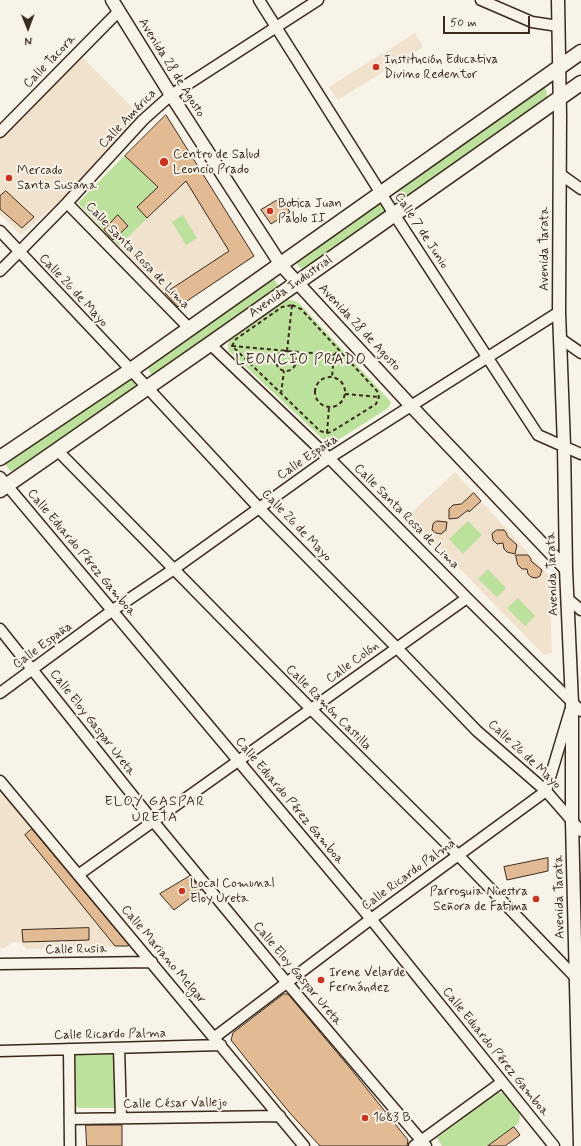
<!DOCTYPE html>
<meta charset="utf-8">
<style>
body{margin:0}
#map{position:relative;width:581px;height:1146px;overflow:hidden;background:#f7f3e8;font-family:Mynerve,sans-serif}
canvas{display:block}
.north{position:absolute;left:8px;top:8px;width:40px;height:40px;-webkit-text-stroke:3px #f7f3e8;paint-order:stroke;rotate:179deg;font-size:11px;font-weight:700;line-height:16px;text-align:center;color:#3b2a1e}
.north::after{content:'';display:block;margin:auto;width:14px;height:18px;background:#3b2a1e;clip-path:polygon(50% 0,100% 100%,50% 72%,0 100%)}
.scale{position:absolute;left:443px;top:16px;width:87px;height:18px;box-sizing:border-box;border:2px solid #3b2a1e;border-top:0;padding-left:5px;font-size:12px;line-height:14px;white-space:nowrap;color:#3b2a1e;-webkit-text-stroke:3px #f7f3e8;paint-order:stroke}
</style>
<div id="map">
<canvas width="581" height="1146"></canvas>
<div class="north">N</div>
<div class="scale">50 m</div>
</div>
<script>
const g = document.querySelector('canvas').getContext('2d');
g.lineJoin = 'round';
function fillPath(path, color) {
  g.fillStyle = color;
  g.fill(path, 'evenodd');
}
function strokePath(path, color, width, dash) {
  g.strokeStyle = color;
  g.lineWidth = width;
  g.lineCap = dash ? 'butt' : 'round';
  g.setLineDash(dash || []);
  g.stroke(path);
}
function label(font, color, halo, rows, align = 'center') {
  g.font = font + ' Mynerve,sans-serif';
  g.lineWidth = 4;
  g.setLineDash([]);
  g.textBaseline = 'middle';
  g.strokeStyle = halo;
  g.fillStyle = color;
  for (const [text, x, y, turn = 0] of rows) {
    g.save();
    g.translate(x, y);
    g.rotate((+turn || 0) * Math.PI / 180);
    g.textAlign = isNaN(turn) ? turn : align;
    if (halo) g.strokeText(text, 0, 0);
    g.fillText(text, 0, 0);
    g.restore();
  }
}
fillPath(new Path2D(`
 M 415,33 L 423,47 L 338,100 L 329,87 Z
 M 82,57 L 139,114 L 64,197 L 21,235 L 0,214 L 0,139 Z
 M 200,168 L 254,256 L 178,307 L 119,246 Z
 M 455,472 L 549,576 L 552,653 L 544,655 L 408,516 Z
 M 0,782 L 132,940 L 128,946 L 26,949 L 21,943 L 12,942 L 5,948 L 0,948 Z`), '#f1e2ce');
fillPath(new Path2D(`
 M 545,88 L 547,92 L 547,97 L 404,199 L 400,198 L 396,193 L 397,189 L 540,89 Z
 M 125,155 L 169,197 L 119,246 L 78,203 Z
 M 378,202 L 383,203 L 387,208 L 385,212 L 305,269 L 300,268 L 297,264 L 297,260 Z
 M 183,215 L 197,238 L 186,245 L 172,222 Z
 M 274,279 L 278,285 L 276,290 L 155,375 L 151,374 L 148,369 L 149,365 L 270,280 Z
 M 287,300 L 292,300 L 298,302 L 391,402 L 390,405 L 388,408 L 332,444 L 329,444 L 326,442 L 229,351 L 228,346 L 229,341 Z
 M 127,378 L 132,379 L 135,384 L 133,391 L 15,470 L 10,471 L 6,465 L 8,461 Z
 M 468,521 L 482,535 L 463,554 L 449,539 Z
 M 488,569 L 506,588 L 497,597 L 478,579 Z
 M 518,598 L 535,616 L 525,626 L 507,608 Z
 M 110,1051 L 116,1057 L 117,1105 L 115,1108 L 79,1108 L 75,1105 L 74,1055 L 78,1052 Z
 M 496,1093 L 503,1093 L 520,1112 L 519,1123 L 488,1146 L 442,1146 L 437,1138 Z`), '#bce19c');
const building = new Path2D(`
 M 166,115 L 254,256 L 178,307 L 165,293 L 229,251 L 186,181 L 147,218 L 137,207 L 158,187 L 125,156 Z
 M 6,191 L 34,217 L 22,228 L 0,209 L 0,196 Z
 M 281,198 L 290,212 L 271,224 L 261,210 Z
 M 118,215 L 128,226 L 113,240 L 104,230 Z
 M 474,493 L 481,501 L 469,512 L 468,510 L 458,518 L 449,519 L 449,509 L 453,505 L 461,504 Z
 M 437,521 L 447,522 L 446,530 L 441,534 L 436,533 L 432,530 L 433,524 Z
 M 497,530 L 504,530 L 507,534 L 507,536 L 517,545 L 515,554 L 507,552 L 504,549 L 503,543 L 497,544 L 493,540 L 492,534 Z
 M 516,555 L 528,555 L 531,559 L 531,561 L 542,570 L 540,576 L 536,578 L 531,577 L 528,574 L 527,569 L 522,569 L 518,565 Z
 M 32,829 L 129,945 L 128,946 L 115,946 L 25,835 Z
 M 548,858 L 548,871 L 507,880 L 504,867 Z
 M 190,876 L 201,890 L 174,910 L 160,894 Z
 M 89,928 L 89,940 L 23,942 L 22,930 Z
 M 284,994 L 288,994 L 355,1074 L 408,1140 L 407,1146 L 320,1146 L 289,1112 L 262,1079 L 231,1040 L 233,1033 Z
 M 86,1125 L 122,1125 L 122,1146 L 87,1146 Z
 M 514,1127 L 520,1135 L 505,1146 L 488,1146 Z`);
fillPath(building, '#e2ba93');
strokePath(building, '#3b2a1e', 1);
const minor = new Path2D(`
 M 259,0 L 394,214 L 538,435 L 581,454
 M 481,0 L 532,22 L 558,26
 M 0,132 L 119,11
 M 560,174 L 581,189
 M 67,203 L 189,328
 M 0,231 L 131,370 L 259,508 L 397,648 L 477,731 L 546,791 L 581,831
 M 0,271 L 19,252 L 67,203 L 143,120 L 171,95 L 318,0
 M 561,339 L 581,353
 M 210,344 L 329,458 L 467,598 L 581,711
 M 58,451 L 311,709 L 458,855 L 578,980
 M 0,477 L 371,919 L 554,1146
 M 568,599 L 581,610
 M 0,629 L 153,821 L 287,983 L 426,1146
 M 0,693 L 113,610 L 174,569 L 329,458 L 559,312
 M 0,781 L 304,1146
 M 78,875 L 467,598
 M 0,964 L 152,962
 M 215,1037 L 371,919 L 546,791 L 570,711
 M 119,1048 L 121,1118
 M 69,1049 L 70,1146
 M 0,1051 L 221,1045
 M 70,1119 L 280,1116
 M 414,1146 L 502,1082`);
const tertiary = new Path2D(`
 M 112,0 L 171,95 L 281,265 L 412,407 L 566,569
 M 558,0 L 560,115 L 559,312 L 564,446 L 566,569 L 572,703 L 572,822 L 580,1146`);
const secondary = new Path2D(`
 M 0,458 L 131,370 L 581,52
 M 0,490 L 210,344 L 581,83`);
strokePath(minor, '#3b2a1e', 13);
strokePath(tertiary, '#3b2a1e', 15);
strokePath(secondary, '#3b2a1e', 17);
strokePath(new Path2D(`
 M 292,305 L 301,309 L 377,391 L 379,397 L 376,404 L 331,432 L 327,433 L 320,431 L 232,346 L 236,339 L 282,307 Z
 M 232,346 L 334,355 L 332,377
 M 287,351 L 292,305
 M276 361a10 10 0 1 1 20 0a10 10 0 1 1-20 0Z
 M 334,355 L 339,350
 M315 392a15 15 0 1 1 30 0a15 15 0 1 1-30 0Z
 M 281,394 L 284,371
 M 345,394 L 379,397
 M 327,433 L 329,407`), '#3b2a1e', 2, [4, 3]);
strokePath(minor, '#f7f3e8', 10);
strokePath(tertiary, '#f7f3e8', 12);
strokePath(secondary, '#f7f3e8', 14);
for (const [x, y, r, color] of [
 [376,67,4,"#c8321e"],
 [164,162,5,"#c8321e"],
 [9,178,4,"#c8321e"],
 [270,211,4,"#c8321e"],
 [182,891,4,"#c8321e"],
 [536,899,4,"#c8321e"],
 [321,980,4,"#c8321e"],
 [365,1118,4,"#c8321e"]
]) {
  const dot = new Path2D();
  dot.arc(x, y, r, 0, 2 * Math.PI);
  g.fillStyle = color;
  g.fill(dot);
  strokePath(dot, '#f7f3e8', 1.5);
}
label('13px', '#3b2a1e', '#f7f3e8', [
 ["Institución Educativa",384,60],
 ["Divino Redentor",384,75],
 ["Centro de Salud",173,155],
 ["Leoncio Prado",173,170],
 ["Mercado",17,171],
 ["Santa Susana",17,186],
 ["Botica Juan",278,204],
 ["Pablo II",278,219],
 ["Local Comunal",190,884],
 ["Eloy Ureta",190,899],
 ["Parroquia Nuestra",528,892,"right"],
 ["Señora de Fatima",528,907,"right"],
 ["Irene Velarde",329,973],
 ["Fernández",329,988],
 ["1683 B",373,1118]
], 'left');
label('13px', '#3b2a1e', '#f7f3e8', [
 ["Calle Tacora",50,62,-46],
 ["Avenida 28 de Agosto",171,68,58],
 ["Calle América",128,119,-46],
 ["Calle 7 de Junio",421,231,57],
 ["Avenida Tarata",545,249,-90],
 ["Calle Santa Rosa de Lima",137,256,46],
 ["Avenida Industrial",291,287,-35],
 ["Calle 26 de Mayo",73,291,47],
 ["Avenida 28 de Agosto",359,328,47],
 ["Calle España",308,458,-34],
 ["Calle Santa Rosa de Lima",406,517,45],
 ["Calle 26 de Mayo",296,526,46],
 ["Calle Eduardo Pérez Gamboa",81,553,50],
 ["Avenida Tarata",553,574,-92],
 ["Calle España",43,646,-36],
 ["Calle Colón",353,663,-36],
 ["Calle Ramón Castilla",328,708,45],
 ["Calle Eloy Gaspar Ureta",92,723,52],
 ["Calle 26 de Mayo",524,755,43],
 ["Calle Eduardo Pérez Gamboa",289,801,50],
 ["Calle Ricardo Palma",409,875,-36],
 ["Avenida Tarata",560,897,-91],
 ["Calle Rusia",76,950,-1],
 ["Calle Mariano Melgar",163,955,50],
 ["Calle Eloy Gaspar Ureta",297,974,50],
 ["Calle Ricardo Palma",110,1035,-1],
 ["Calle Eduardo Pérez Gamboa",495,1052,51],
 ["Calle César Vallejo",175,1104,-1]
]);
g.letterSpacing = '1px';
label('14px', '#3b2a1e', '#f7f3e8', [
 ["ELOY GASPAR",155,802],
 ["URETA",155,818]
]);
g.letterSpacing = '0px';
g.letterSpacing = '1px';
label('15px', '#3b2a1e', '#f7f3e8', [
 ["LEONCIO PRADO",301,361]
]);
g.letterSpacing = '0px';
</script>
